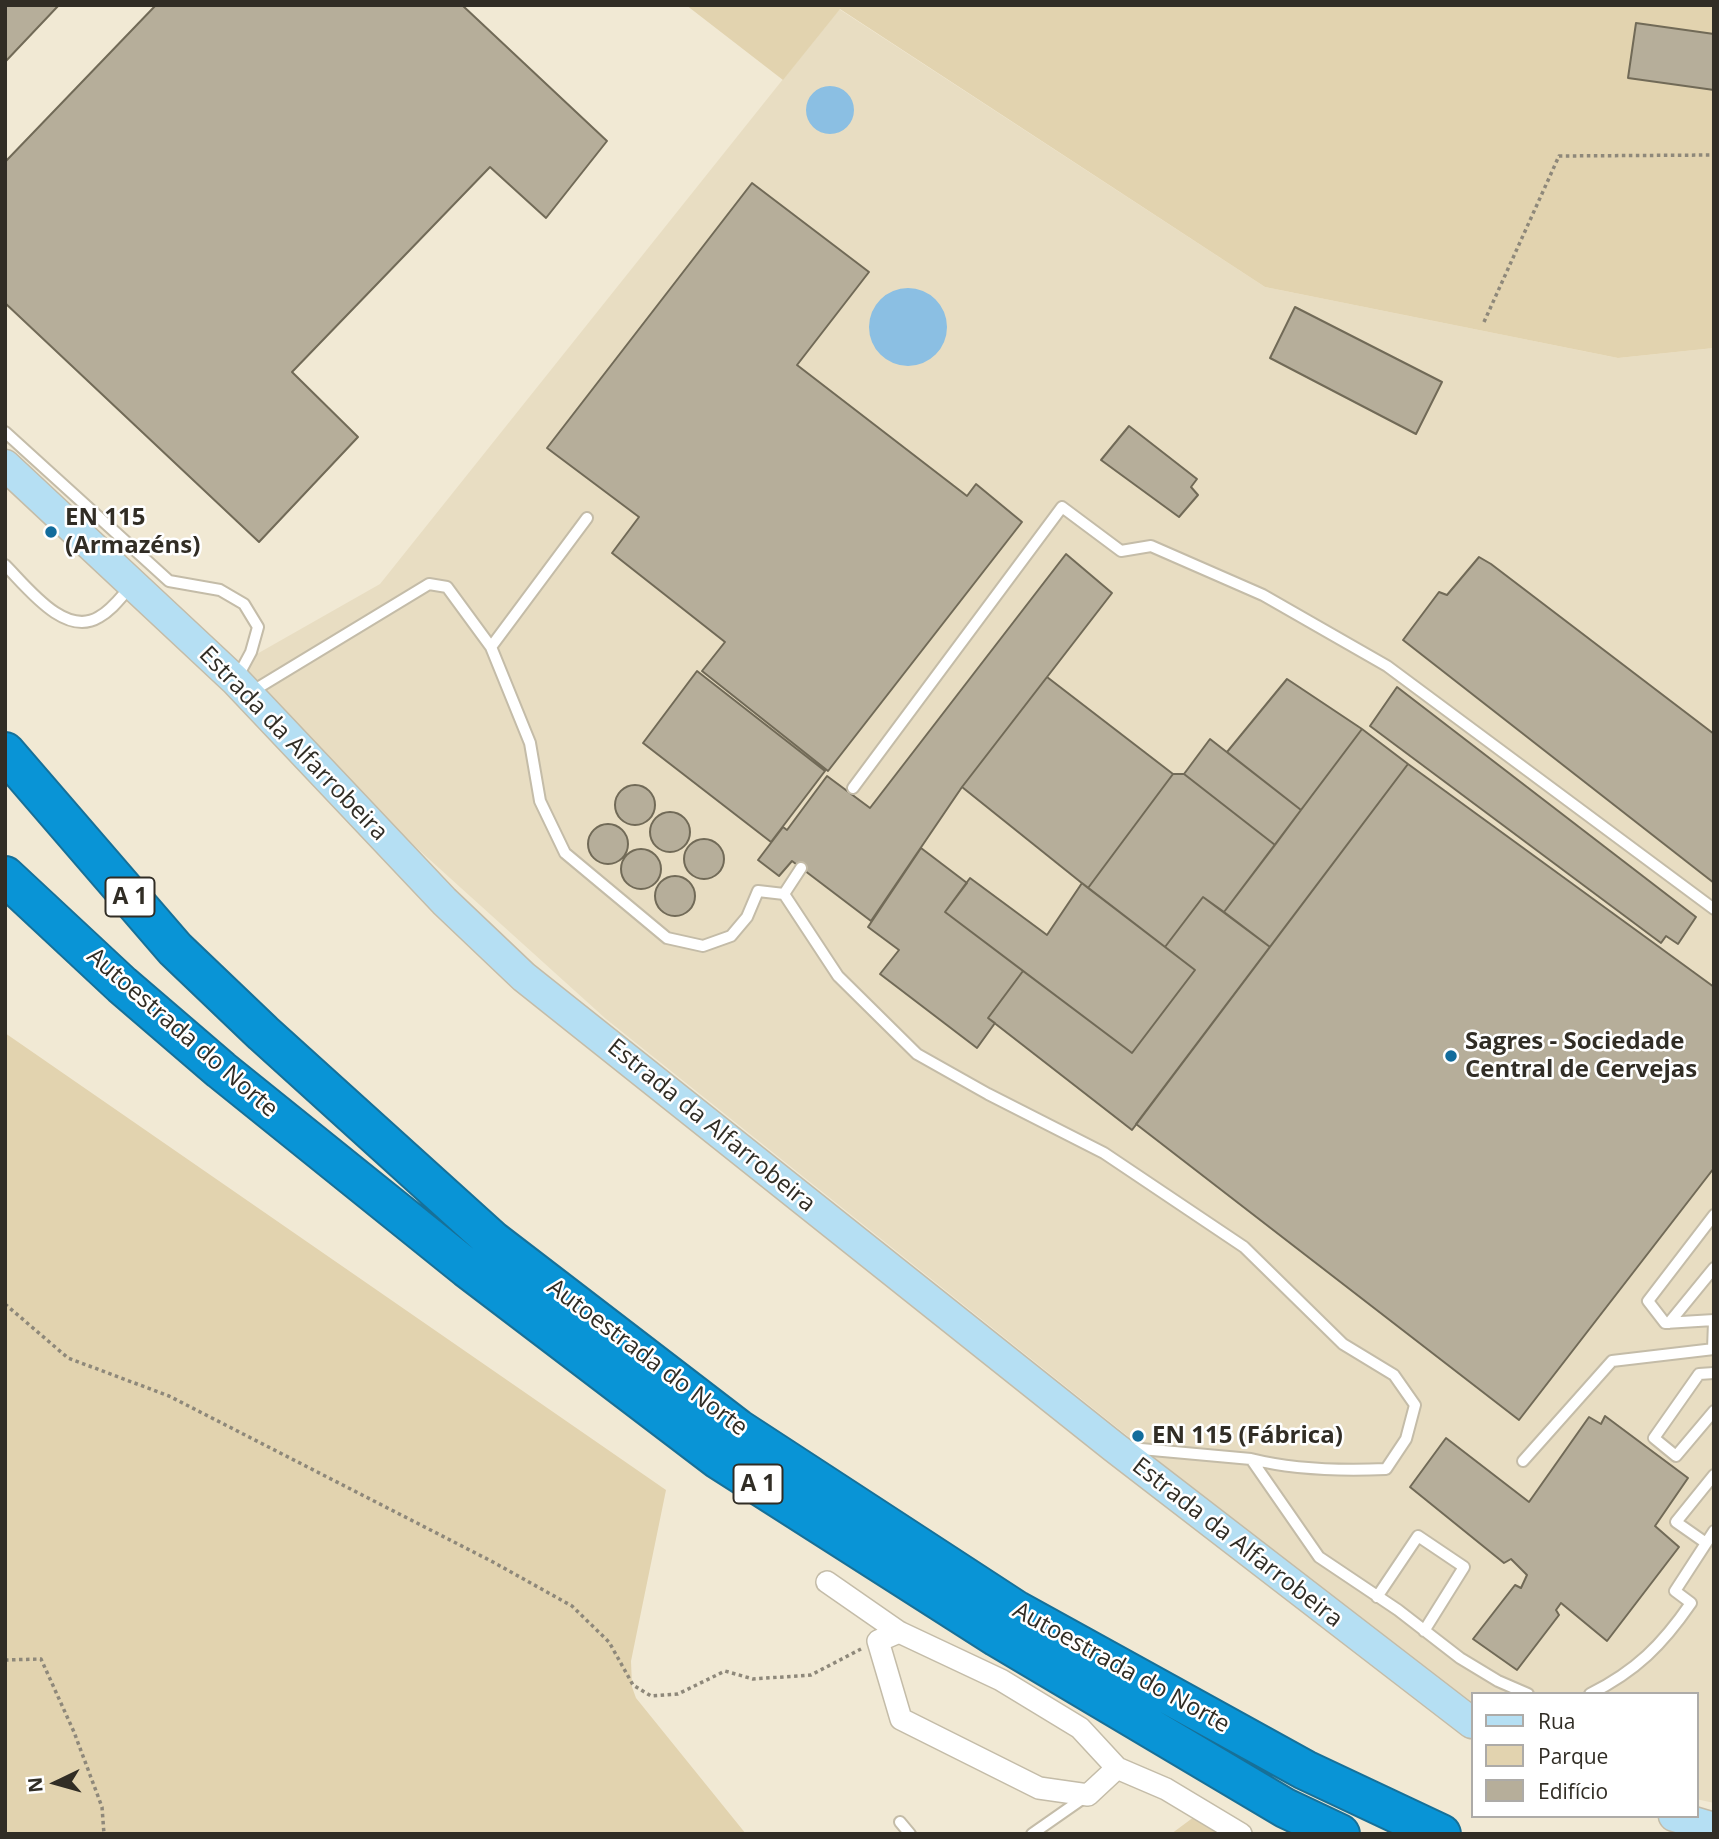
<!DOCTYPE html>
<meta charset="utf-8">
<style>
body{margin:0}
#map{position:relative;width:1719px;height:1839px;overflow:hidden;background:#f1e9d4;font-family:"Open Sans",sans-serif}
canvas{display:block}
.frame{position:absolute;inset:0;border:7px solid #312d25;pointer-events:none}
.legend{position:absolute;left:1471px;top:1692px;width:228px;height:126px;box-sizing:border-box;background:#fff;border:2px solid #adaba8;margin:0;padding:9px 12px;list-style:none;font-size:21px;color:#312d25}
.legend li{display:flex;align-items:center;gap:14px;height:35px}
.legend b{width:35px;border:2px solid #adaba8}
.north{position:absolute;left:21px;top:1748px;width:70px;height:70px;-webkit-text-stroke:5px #fff;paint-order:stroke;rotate:265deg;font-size:19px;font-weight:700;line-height:28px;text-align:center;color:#312d25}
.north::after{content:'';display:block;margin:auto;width:24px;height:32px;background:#312d25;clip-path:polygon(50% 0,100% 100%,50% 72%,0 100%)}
</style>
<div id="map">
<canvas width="1719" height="1839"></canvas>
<div class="frame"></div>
<ul class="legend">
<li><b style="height:9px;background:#b5dff3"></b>Rua</li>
<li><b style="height:19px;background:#e2d3af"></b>Parque</li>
<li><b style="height:19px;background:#b6ae9a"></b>Edifício</li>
</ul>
<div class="north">N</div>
</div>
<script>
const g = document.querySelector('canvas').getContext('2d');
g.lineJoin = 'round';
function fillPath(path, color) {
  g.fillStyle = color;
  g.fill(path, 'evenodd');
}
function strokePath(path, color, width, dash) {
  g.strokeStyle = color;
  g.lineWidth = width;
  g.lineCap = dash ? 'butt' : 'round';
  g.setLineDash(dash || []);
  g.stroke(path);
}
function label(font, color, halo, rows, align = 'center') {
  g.font = font + ' "Open Sans",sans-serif';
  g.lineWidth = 5;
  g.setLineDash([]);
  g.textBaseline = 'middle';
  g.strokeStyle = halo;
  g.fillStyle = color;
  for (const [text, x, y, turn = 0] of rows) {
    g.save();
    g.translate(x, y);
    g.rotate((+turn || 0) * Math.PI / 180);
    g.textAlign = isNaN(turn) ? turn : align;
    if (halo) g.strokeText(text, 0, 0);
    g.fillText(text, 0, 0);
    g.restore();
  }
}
fillPath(new Path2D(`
 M 839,9 L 1265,287 L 1618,358 L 1714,348 L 1714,1803 L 1696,1799 L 1696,1694 L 1472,1694 L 1472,1705 L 1439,1685 L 606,1019 L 388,822 L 241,663 L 380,584 Z`), '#e8ddc2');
fillPath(new Path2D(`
 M 686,5 L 1714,5 L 1714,348 L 1618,358 L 1265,287 L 840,9 L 783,80 Z
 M 5,1033 L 666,1490 L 631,1661 L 632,1687 L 636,1698 L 746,1834 L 5,1834 Z
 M 1202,1811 L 1242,1834 L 1171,1834 Z`), '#e2d3af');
fillPath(new Path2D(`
 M806 110a24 24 0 1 1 48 0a24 24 0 1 1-48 0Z
 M869 327a39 39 0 1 1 78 0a39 39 0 1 1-78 0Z`), '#8bbfe3');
const building = new Path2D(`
 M 5,5 L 59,5 L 5,62 Z
 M 156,5 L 462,5 L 607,141 L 546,218 L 490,167 L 292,372 L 358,437 L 259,542 L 5,303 L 5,162 Z
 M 1636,23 L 1714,34 L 1714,90 L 1628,78 Z
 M 752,183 L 869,272 L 797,365 L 967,496 L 976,484 L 1022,522 L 828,771 L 702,671 L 725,642 L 612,553 L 639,517 L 547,448 Z
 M 1295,307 L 1442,382 L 1416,434 L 1270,358 Z
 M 1129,426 L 1197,479 L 1191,487 L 1198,495 L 1179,517 L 1101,460 Z
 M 1066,554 L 1112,593 L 962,787 L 871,921 L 792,861 L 779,876 L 758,860 L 783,827 L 787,830 L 827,776 L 870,808 Z
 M 1479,557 L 1491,564 L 1714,734 L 1714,883 L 1403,640 L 1439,592 L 1447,595 Z
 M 697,671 L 825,771 L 771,842 L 643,743 Z
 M 1047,677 L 1173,774 L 1088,888 L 962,787 Z
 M 1287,679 L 1362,729 L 1301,810 L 1227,752 Z
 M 1397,687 L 1696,917 L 1678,944 L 1666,936 L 1661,943 L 1370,726 Z
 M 1362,729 L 1408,764 L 1270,947 L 1224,912 Z
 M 1210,739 L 1301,810 L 1275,845 L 1184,774 Z
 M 1408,764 L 1714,987 L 1714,1168 L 1519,1420 L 1136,1124 Z
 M 1173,774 L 1184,774 L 1275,845 L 1224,912 L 1203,897 L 1165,947 L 1088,888 Z
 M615 805a20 20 0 1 1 40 0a20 20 0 1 1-40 0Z
 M650 832a20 20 0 1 1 40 0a20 20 0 1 1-40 0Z
 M588 844a20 20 0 1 1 40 0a20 20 0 1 1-40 0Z
 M684 859a20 20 0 1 1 40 0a20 20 0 1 1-40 0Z
 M 921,848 L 967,883 L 945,912 L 1023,971 L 988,1018 L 995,1023 L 977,1048 L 880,974 L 899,950 L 868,927 Z
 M621 869a20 20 0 1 1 40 0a20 20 0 1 1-40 0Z
 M655 896a20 20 0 1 1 40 0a20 20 0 1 1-40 0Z
 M 970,878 L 1047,935 L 1082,883 L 1195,970 L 1132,1053 L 945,912 Z
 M 1203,897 L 1270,947 L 1132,1130 L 988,1018 L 1023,971 L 1132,1053 L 1195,970 L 1165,947 Z
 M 1605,1416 L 1688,1478 L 1655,1526 L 1679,1547 L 1607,1641 L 1561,1603 L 1556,1610 L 1559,1615 L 1517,1670 L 1473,1639 L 1515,1585 L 1521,1588 L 1527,1575 L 1511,1559 L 1504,1563 L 1410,1487 L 1446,1438 L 1529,1502 L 1589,1417 L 1601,1424 Z`);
fillPath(building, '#b6ae9a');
strokePath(building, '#716a57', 2);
const lane = new Path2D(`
 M 5,432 L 169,581 L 220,590 L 244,604 L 258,627 L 251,652 L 237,678
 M 587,518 L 491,647 L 530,743 L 540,801 L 565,853 L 667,938 L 703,946 L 731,936 L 747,917 L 758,891 L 784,894 L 838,976 L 917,1054 L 988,1094 L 1104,1153 L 1244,1247 L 1343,1344 L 1394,1375 L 1415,1405 L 1406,1439 L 1386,1469 C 1341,1471 1295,1470 1251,1459
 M 5,565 C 27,587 65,638 99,617 C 112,610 121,597 131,586
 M 251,692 L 429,584 L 447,587 L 491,647
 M 853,788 L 1062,507 L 1121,551 L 1151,546 L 1263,595 L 1387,666 L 1714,909
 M 784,894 L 801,868
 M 1714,1215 L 1648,1301 L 1665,1323 L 1714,1320
 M 1669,1323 L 1714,1268
 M 1713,1349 L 1714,1322
 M 1714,1373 L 1699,1374 L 1654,1438 L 1676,1456 L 1714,1411
 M 1130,1448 L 1251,1459 L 1319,1557 L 1398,1610 L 1460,1658 L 1498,1681 L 1528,1694
 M 1523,1461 L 1612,1361 L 1714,1349
 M 1706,1543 L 1676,1522 L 1714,1475
 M 1377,1597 L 1418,1536 L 1464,1567 L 1424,1631
 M 1590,1694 C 1636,1671 1662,1645 1691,1603 L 1675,1591 L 1714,1531
 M 900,1822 L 910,1834
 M 1032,1834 L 1085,1797`);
const street = new Path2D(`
 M 827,1582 L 899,1632 L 1001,1680 L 1080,1728 L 1117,1768
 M 899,1632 L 878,1641 L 901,1719 L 1039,1788 L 1088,1795 L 1117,1768 L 1166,1789 L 1241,1834`);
const secondary = new Path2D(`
 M 5,465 L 235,680 L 444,901 L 524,977 L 1114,1447 L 1472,1723
 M 1674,1816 L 1714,1828`);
const highway = new Path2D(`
 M 5,752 L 175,949 L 263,1033 L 493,1241 L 738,1429 L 1017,1611 L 1305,1770 L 1441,1834
 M 5,876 L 122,985 L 221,1070 L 467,1268 L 718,1459 L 997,1637 L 1285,1808 L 1340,1834`);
strokePath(lane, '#c4bca8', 14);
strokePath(street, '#c4bca8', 24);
strokePath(secondary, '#c4bca8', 33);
strokePath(highway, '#177098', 42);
strokePath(new Path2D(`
 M 1484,322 L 1559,156 L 1714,155
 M 5,1304 L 68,1358 L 169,1396 L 493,1562 L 572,1606 L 609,1642 L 633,1685 L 651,1696 L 678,1694 L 725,1671 L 753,1679 L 811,1675 L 861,1649
 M 5,1660 L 41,1659 L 74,1732 L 102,1807 L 104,1834`), '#8e887a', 3.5, [3.5, 3.5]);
strokePath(lane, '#fff', 10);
strokePath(street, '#fff', 21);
strokePath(secondary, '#b5dff3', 30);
strokePath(highway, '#0994d6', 38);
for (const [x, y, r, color] of [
 [51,532,7,"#126c9c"],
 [1451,1056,7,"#126c9c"],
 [1138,1436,7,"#126c9c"]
]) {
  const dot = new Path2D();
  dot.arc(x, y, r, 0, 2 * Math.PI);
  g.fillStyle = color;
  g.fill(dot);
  strokePath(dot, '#fff', 2.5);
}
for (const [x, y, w] of [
 [130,897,49],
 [758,1484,49]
]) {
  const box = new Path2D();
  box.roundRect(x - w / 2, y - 19.5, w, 39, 5);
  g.fillStyle = '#fff';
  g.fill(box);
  strokePath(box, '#312d25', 2);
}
label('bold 23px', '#312d25', null, [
 ["A 1",130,897],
 ["A 1",758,1484]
]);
label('bold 24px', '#312d25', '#fff', [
 ["EN 115",65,518],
 ["(Armazéns)",65,546],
 ["Sagres - Sociedade",1465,1042],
 ["Central de Cervejas",1465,1070],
 ["EN 115 (Fábrica)",1152,1436]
], 'left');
label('24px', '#312d25', '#fff', [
 ["Estrada da Alfarrobeira",293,744,46],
 ["Autoestrada do Norte",182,1033,41],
 ["Estrada da Alfarrobeira",711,1126,39],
 ["Autoestrada do Norte",647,1358,37],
 ["Estrada da Alfarrobeira",1237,1543,38],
 ["Autoestrada do Norte",1121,1668,29]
]);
</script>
